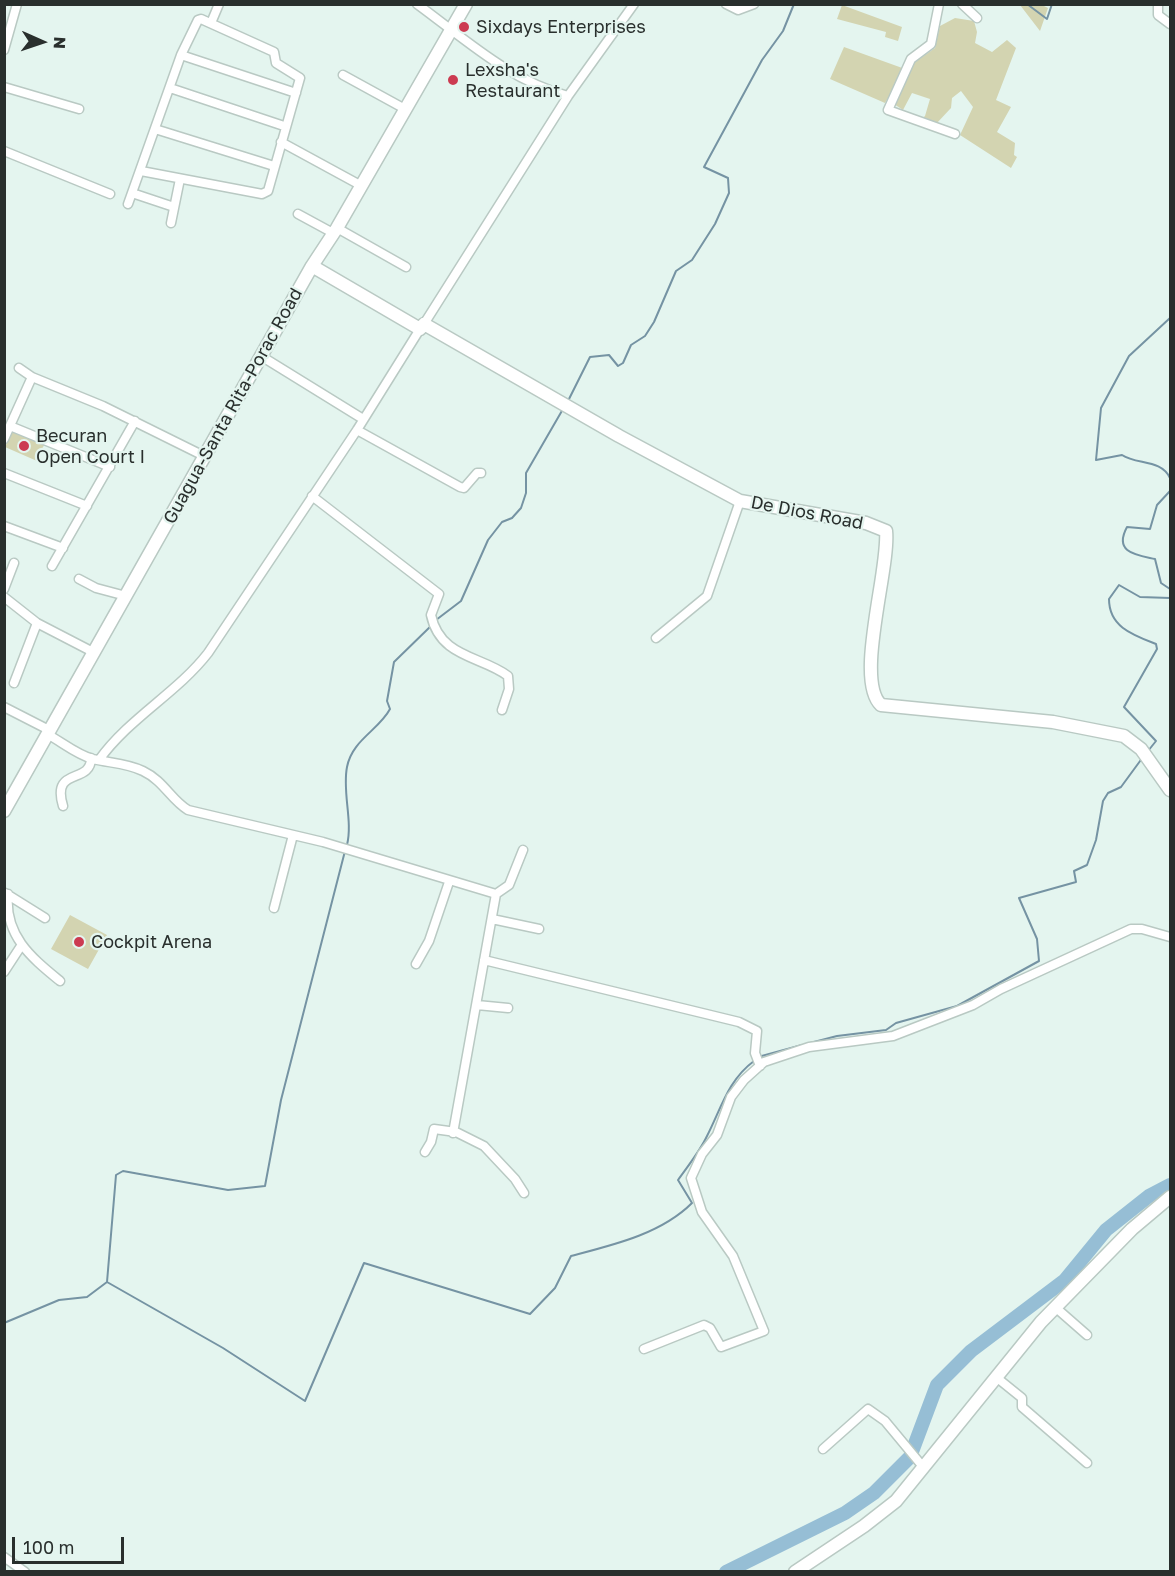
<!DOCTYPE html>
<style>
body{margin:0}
#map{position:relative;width:1175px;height:1576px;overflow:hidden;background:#e4f5ef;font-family:"Golos Text",sans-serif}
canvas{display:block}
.frame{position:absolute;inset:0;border:6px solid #292f2d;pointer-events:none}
.north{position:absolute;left:12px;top:12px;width:60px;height:60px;-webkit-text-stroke:4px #e4f5ef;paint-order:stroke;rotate:93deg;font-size:16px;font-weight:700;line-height:24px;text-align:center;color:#292f2d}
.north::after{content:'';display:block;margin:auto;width:21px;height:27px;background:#292f2d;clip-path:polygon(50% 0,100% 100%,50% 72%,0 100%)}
.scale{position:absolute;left:12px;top:1537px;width:112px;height:27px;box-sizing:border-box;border:3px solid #292f2d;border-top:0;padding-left:8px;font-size:18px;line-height:21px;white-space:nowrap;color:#292f2d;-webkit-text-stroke:4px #e4f5ef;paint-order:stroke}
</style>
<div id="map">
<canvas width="1175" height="1576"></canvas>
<div class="frame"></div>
<div class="north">N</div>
<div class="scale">100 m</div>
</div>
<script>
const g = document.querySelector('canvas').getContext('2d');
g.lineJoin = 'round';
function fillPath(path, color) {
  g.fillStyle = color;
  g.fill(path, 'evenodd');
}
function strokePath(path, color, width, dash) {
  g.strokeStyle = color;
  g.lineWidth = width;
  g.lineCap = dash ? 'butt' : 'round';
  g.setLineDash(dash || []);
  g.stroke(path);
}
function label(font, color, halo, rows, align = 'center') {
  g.font = font + ' "Golos Text",sans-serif';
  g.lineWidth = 4.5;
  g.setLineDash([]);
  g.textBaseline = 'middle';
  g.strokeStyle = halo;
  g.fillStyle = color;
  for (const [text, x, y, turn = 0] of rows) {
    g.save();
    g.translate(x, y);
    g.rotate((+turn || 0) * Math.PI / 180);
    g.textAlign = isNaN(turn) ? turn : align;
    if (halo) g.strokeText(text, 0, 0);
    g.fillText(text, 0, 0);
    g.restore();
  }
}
fillPath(new Path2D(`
 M 842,5 L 902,27 L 898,41 L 885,37 L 886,32 L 837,19 Z
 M 1020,5 L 1042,5 L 1048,8 L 1040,31 Z
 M 955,18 L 974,21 L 977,32 L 975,43 L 992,52 L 1007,40 L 1016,48 L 996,100 L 1011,107 L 997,132 L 1015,143 L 1014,155 L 1017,157 L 1011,168 L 960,135 L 973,107 L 961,91 L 952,98 L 951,108 L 936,124 L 920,120 L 925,116 L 930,99 L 912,93 L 903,110 L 894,104 L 911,65 L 935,48 L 940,26 Z
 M 844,47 L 905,69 L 885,103 L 830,79 Z
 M 12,432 L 44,445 L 37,461 L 5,447 Z
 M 70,915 L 107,935 L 88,969 L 51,949 Z`), '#d3d4b1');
strokePath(new Path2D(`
 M 1027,4 L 1047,19 L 1052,4
 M 1170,318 L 1129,356 L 1101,408 L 1096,460 L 1122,455 C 1137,465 1161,459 1170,478
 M 568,401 L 590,357 L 609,355 L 618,366 L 623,363 L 631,345 L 645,336 L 654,322 L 676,271 L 692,260 L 715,224 L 729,193 L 728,178 L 704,167 L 762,60 L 783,31 L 794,4
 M 1170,491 L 1157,505 L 1150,529 L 1127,527 C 1113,553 1137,555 1155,559 L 1161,583 L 1170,589
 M 436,620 L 461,601 L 488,540 L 502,522 L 512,518 L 521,508 L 526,493 L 526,473 L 563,409
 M 1148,751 L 1156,741 L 1124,707 L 1157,649 L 1156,644 C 1133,635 1109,627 1109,599 L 1119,585 L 1140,597 L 1170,598
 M 347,845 C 353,820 342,792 347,767 C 352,740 379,730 390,709 L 387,701 L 394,662 L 433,624
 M 810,1043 L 837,1036 L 886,1030 L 896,1023 L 957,1006 L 1039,961 L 1037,939 L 1019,898 L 1076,882 L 1074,871 L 1087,865 L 1096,840 L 1103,801 L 1108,793 L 1121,787 L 1143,757
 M 758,1057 L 802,1045
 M 107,1282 L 223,1348 L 305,1401 L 364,1263 L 530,1314 L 555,1288 L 571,1256 C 613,1245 661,1234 692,1203 L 678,1180 C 688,1166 700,1151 707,1136 C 721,1109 728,1080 754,1061
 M 4,1323 L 59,1300 L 87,1297 L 107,1282 L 116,1175 L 123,1171 L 228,1190 L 265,1186 L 281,1100 L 345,851`), '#7593a3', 2);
strokePath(new Path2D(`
 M 726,1572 L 845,1513 L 874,1493 L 910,1457 L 937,1385 L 971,1351 L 1065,1280 L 1106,1230 L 1149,1196 L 1170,1185`), '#96bed5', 14);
const street = new Path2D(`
 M 417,4 C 465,39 510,81 568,96
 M 726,4 L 738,10 L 754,4
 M 939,4 L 931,44 L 911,59 L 888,110 L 955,134
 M 962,4 L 977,18
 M 1158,4 L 1158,15 L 1170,24
 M 211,23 L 219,4
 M 4,50 L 17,4
 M 181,55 L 296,93
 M 343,75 L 405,109
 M 4,87 L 79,109
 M 170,88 L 284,126
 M 155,129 L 274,166
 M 281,142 L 360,185
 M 4,151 L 110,194
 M 132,193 L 174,207
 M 128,204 L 181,55 L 198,20 L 201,19 L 274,52 L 276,63 L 300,78 L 268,191 L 262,194 L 141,171
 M 298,214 L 333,233
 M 171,223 L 180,179
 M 337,228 L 406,267
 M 424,324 L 568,96 L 634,4
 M 261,356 L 363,419
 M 19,368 L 32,377 L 103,406 L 204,456
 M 10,426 L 110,467
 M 357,430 L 460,487 L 464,488 L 477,473 L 481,473
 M 4,439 L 32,377
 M 4,473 L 87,506
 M 312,496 L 439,594 L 431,615 C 440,658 482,656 508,676 L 509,689 L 502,710
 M 4,526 L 63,548
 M 52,566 L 135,421
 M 79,579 L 96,588 L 126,596
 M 4,589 L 14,563
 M 4,597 L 37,623 L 93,652
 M 656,638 L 707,596 L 740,501
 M 14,683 L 37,623
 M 4,707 L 49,730
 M 47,734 C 62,742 77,755 93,759 C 109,763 127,763 143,771 C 164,781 171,800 188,810 L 323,842 L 496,894 L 453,1133
 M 99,760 C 129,718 177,693 208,653 L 357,430 L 420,329
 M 63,806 C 51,766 91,785 91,758
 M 5,893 L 45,918
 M 8,894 C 4,936 32,958 60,981
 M 496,894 L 509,885 L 523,850
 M 274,908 L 293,835
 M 492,919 L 539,929
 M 484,960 L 739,1022 L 757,1031 L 755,1053 L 760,1066
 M 416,964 L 429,941 L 449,882
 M 4,972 L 21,946
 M 477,1005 L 508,1008
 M 425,1152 L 431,1142 L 434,1129 L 456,1132 L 484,1146 L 515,1179 L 524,1193
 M 1055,1307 L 1087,1335
 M 644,1349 L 704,1325 L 710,1328 L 721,1347 L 764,1331 L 733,1256 L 702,1212 L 691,1178 L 702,1154 L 717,1135 L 731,1097 L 744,1080 L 764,1062 L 809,1047 L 893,1036 L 973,1005 L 1001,989 L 1131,929 L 1142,929 L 1170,937
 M 996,1377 L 1022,1398 L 1022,1407 L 1087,1463
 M 823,1449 L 868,1409 L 885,1421 L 924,1468
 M 4,1557 L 25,1572`);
const secondary = new Path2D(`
 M 312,266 L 420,329 L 424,324 L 619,436 L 740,501 L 866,523 L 886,531 C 890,568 854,680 881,705 L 1053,722 L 1124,736 L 1141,749 L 1170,790
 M 4,811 L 312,266 L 337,228 L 466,4
 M 795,1572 L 864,1526 L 896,1501 L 1041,1322 L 1132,1229 L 1170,1197`);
strokePath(street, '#b9c9c3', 11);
strokePath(secondary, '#b9c9c3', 15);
strokePath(street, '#fff', 8);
strokePath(secondary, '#fff', 12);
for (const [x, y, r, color] of [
 [464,27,6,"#cc3b51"],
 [453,80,6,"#cc3b51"],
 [24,446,6,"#cc3b51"],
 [79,942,6,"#cc3b51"]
]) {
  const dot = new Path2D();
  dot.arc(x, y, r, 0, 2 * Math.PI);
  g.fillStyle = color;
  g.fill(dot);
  strokePath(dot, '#e4f5ef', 2);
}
label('18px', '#292f2d', '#e4f5ef', [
 ["Sixdays Enterprises",476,27],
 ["Lexsha's",465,70],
 ["Restaurant",465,91],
 ["Becuran",36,436],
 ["Open Court I",36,457],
 ["Cockpit Arena",91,942]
], 'left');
label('18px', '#292f2d', '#e4f5ef', [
 ["Guagua-Santa Rita-Porac Road",233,406,-61],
 ["De Dios Road",807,513,11]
]);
</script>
